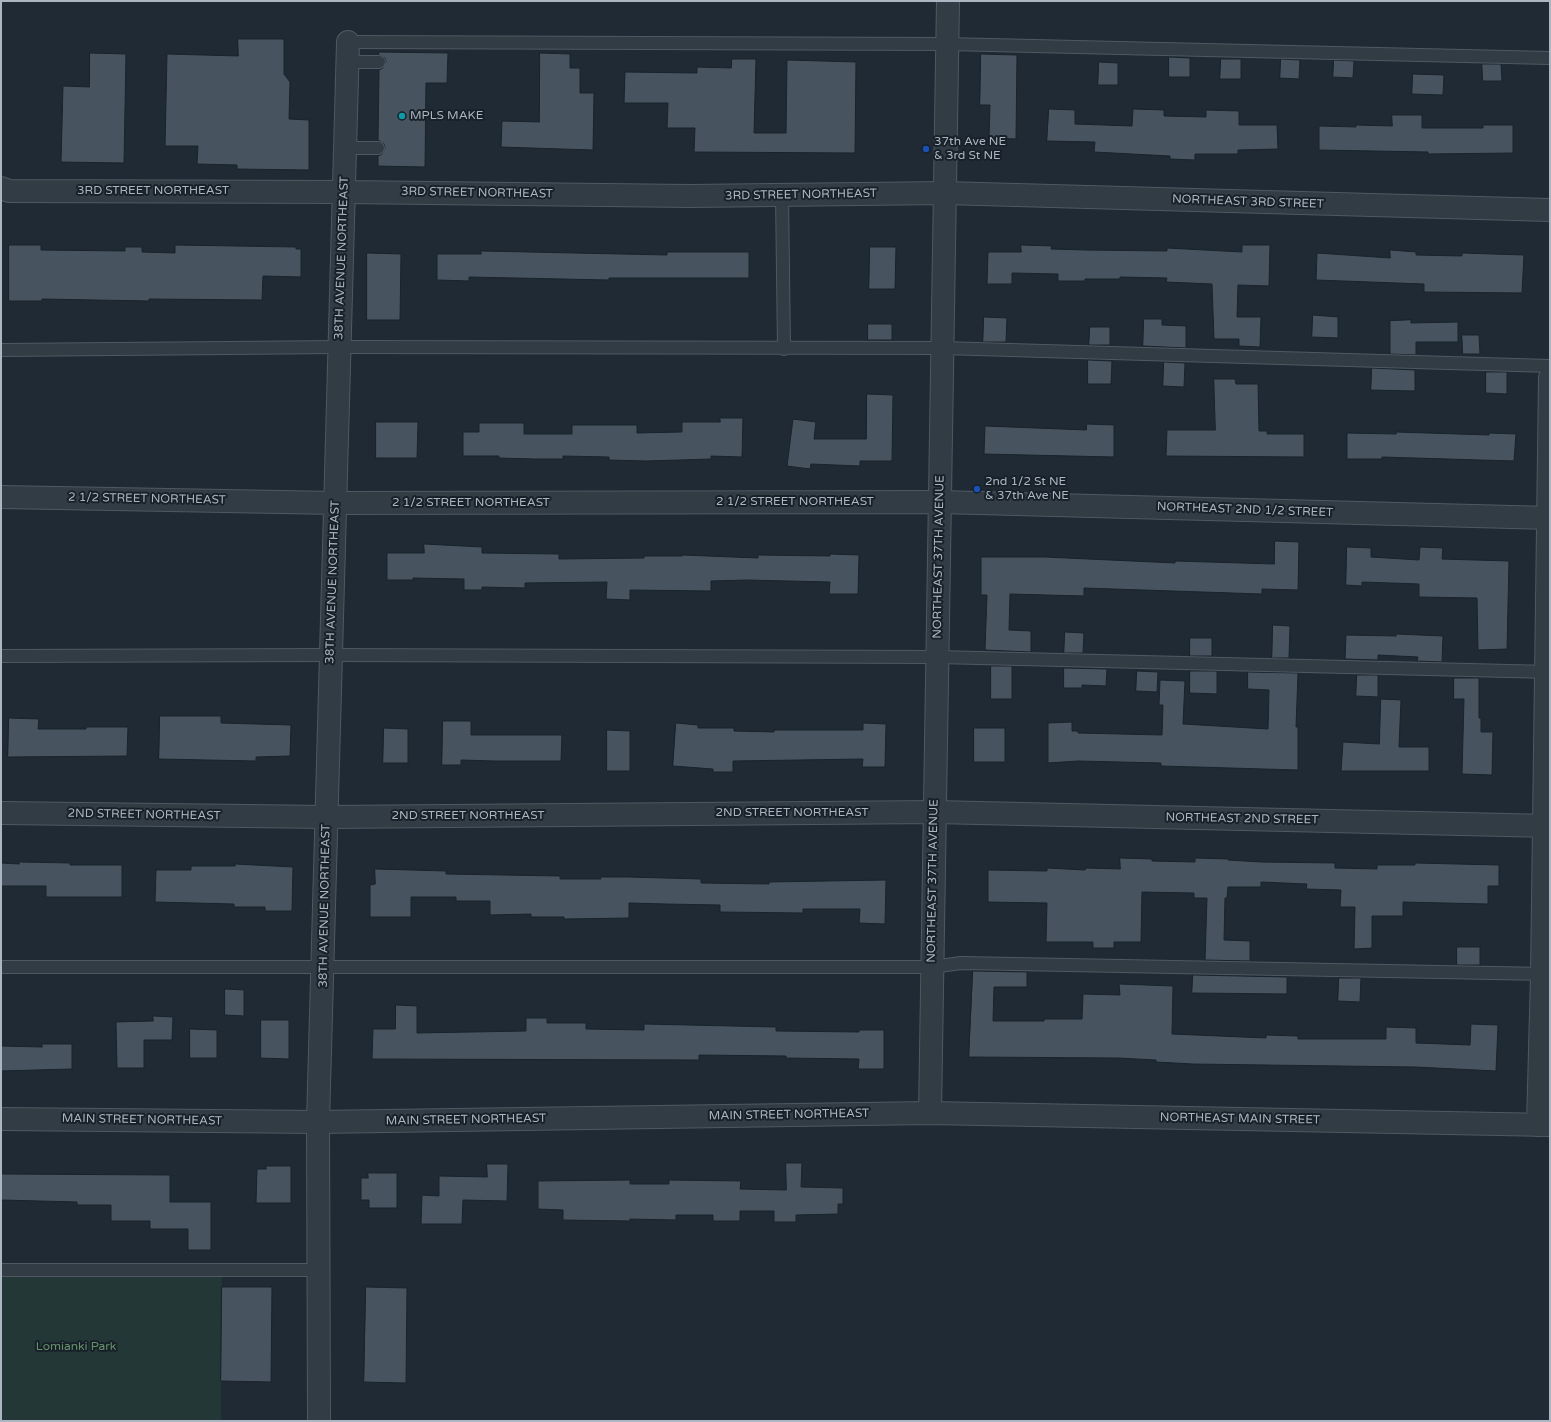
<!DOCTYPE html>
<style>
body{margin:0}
#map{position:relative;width:1551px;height:1422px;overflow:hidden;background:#1f2a34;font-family:"Varela Round",sans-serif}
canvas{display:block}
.frame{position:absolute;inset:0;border:2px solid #acb6c2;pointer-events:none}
</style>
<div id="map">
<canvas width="1551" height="1422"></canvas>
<div class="frame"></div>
</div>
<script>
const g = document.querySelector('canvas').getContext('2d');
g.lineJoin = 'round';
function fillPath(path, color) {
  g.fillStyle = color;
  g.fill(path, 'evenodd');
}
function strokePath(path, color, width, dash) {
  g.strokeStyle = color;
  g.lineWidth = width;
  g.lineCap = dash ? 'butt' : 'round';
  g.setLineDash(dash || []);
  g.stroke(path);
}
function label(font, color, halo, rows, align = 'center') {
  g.font = font + ' "Varela Round",sans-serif';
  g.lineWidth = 4;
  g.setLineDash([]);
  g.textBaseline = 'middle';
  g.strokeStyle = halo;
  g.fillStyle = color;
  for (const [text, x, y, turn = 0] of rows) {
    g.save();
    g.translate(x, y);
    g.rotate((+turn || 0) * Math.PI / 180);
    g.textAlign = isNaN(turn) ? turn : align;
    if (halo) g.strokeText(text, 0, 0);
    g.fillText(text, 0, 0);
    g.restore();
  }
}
fillPath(new Path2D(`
 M 1,1271 L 222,1275 L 221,1421 L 1,1421 Z`), '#223736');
const building = new Path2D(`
 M 238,39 L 284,39 L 284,74 L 290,82 L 289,119 L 309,120 L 309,170 L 237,169 L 237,165 L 197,164 L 198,146 L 165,146 L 167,54 L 238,56 Z
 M 379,52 L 448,53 L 447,83 L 426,83 L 425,167 L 378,166 L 378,156 L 382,154 L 385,148 L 384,144 L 378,140 L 379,70 L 383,68 L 386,62 L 385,58 L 379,55 Z
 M 90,53 L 126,54 L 124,163 L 61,162 L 63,86 L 89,87 Z
 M 540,53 L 570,54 L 570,68 L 580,68 L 580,93 L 594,93 L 593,150 L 501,147 L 502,121 L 539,122 Z
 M 981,54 L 1017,55 L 1016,139 L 989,138 L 990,105 L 980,105 Z
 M 1169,57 L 1190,58 L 1190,77 L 1169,77 Z
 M 732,59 L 756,59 L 754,133 L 786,133 L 787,60 L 856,62 L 855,153 L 694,152 L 695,128 L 667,128 L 668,103 L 624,103 L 625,72 L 697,73 L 697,67 L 731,68 Z
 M 1221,59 L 1241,59 L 1241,79 L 1220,79 Z
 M 1281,59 L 1300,60 L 1299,79 L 1280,78 Z
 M 1334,60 L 1354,61 L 1353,78 L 1333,77 Z
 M 1099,62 L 1118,63 L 1118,85 L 1098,85 Z
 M 1482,64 L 1501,64 L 1502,81 L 1483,81 Z
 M 1413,74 L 1444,75 L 1443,95 L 1412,94 Z
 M 1049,109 L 1075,110 L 1075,124 L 1132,126 L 1133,109 L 1164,110 L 1164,116 L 1206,117 L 1206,110 L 1239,111 L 1239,125 L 1277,125 L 1278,149 L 1238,150 L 1238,154 L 1195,154 L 1195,160 L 1170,159 L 1170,156 L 1094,152 L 1095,142 L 1047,141 Z
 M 1392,115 L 1422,115 L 1422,128 L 1483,128 L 1483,125 L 1513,125 L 1513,153 L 1428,154 L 1428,152 L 1319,150 L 1319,126 L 1356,127 L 1356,125 L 1392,126 Z
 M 9,245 L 41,245 L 41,250 L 125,251 L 125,247 L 142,247 L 142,252 L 175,253 L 175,245 L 296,247 L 296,249 L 301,249 L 301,277 L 263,276 L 262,300 L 149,299 L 149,301 L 42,299 L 42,301 L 9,301 Z
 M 1021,245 L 1052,246 L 1051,249 L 1086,250 L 1167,251 L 1167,248 L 1242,252 L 1242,245 L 1270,245 L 1269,286 L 1238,285 L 1237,317 L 1261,317 L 1260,347 L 1239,346 L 1239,339 L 1214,339 L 1212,284 L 1166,282 L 1167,278 L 1120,277 L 1120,279 L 1085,279 L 1085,281 L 1058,281 L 1058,274 L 1012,273 L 1012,284 L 987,284 L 988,252 L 1021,252 Z
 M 870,247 L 896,247 L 895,289 L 869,289 Z
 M 1390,250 L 1416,252 L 1416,255 L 1462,256 L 1462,253 L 1524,255 L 1522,293 L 1424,292 L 1424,284 L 1316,280 L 1317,253 L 1390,258 Z
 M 481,251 L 667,255 L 667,252 L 749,252 L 749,278 L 609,278 L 609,280 L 469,277 L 469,281 L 437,280 L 437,254 L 481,254 Z
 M 367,253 L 401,254 L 400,320 L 367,320 Z
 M 1313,315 L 1338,317 L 1338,338 L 1312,337 Z
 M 984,317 L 1007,318 L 1006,342 L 983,342 Z
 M 1144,319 L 1162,319 L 1162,325 L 1186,326 L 1186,348 L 1143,346 Z
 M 1411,320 L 1411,323 L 1458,322 L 1458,342 L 1416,342 L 1416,355 L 1390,354 L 1390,321 Z
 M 868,324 L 892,324 L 892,340 L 868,340 Z
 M 1090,327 L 1110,327 L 1110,345 L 1089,345 Z
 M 1462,335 L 1479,335 L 1480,354 L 1463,354 Z
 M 1088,360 L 1112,361 L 1111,384 L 1088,384 Z
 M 1164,362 L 1185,363 L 1184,387 L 1163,386 Z
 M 1372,368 L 1415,370 L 1415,391 L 1371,390 Z
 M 1486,372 L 1507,372 L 1507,394 L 1486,393 Z
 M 1214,379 L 1235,379 L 1236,384 L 1258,384 L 1259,431 L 1267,431 L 1267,434 L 1304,434 L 1304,457 L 1166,456 L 1167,430 L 1215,430 Z
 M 867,394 L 893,395 L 892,461 L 860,461 L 860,466 L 811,464 L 810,469 L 787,466 L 793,419 L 816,422 L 814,439 L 866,439 Z
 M 720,418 L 743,418 L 742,457 L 711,456 L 711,459 L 646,461 L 609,460 L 609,457 L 563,456 L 563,459 L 535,459 L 499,458 L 499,456 L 463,456 L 463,432 L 479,432 L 479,423 L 524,423 L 524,434 L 572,434 L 572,425 L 637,425 L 637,433 L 682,432 L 682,422 L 720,422 Z
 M 376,422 L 418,422 L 417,458 L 376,458 Z
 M 1087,424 L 1114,425 L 1114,457 L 984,454 L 985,426 L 1086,430 Z
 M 1396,432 L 1489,435 L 1489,433 L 1516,434 L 1514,461 L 1382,457 L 1382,459 L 1347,459 L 1347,433 L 1396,434 Z
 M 1275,541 L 1299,542 L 1298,590 L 1262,589 L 1262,594 L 1084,588 L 1084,596 L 1010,594 L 1009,630 L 1031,631 L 1031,652 L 985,650 L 987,595 L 981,595 L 981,557 L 1045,557 L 1175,563 L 1175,561 L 1274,564 Z
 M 424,544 L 482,547 L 482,553 L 559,554 L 559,559 L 644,558 L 644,556 L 682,556 L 682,555 L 758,558 L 758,555 L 830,556 L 830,554 L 859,555 L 858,594 L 829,594 L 830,582 L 747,580 L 711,581 L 711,591 L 630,590 L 630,600 L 606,599 L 607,582 L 525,583 L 525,588 L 482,587 L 482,590 L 464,590 L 464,579 L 413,578 L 413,580 L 387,580 L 387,553 L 424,553 Z
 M 1347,547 L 1371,548 L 1371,557 L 1419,560 L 1420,547 L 1443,548 L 1442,559 L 1509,561 L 1507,649 L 1478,650 L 1477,598 L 1419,597 L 1419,584 L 1362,582 L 1362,586 L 1346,585 Z
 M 1273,625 L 1290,626 L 1289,658 L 1272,658 Z
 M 1065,632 L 1084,633 L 1083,653 L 1064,653 Z
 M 1396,634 L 1443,636 L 1442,662 L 1417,661 L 1418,657 L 1378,655 L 1378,660 L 1345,659 L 1346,635 L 1396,636 Z
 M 1190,638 L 1212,638 L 1212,656 L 1190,656 Z
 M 991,666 L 1012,666 L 1012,699 L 991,699 Z
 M 1064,668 L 1107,669 L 1106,686 L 1082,685 L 1082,688 L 1064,688 Z
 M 1137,671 L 1158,672 L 1157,692 L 1136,691 Z
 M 1190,671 L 1217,671 L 1217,694 L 1190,693 Z
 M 1248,672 L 1298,673 L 1296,727 L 1298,727 L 1298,770 L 1197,767 L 1161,766 L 1161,763 L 1078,761 L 1048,763 L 1048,723 L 1072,722 L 1072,731 L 1078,731 L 1078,733 L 1162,735 L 1163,705 L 1159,705 L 1160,680 L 1185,681 L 1183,724 L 1268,729 L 1269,690 L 1248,689 Z
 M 1357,675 L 1378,675 L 1378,697 L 1356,696 Z
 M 1454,678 L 1479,678 L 1479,718 L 1481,718 L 1481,732 L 1493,732 L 1492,775 L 1462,774 L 1464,699 L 1454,699 Z
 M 1381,699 L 1401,700 L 1399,747 L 1429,747 L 1429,771 L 1341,771 L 1343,742 L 1379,744 Z
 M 160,716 L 221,716 L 221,723 L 291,725 L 290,756 L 256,757 L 256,761 L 159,759 Z
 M 9,718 L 39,719 L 38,729 L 86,729 L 86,727 L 128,727 L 127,756 L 8,757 Z
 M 443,721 L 471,721 L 471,735 L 562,735 L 561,761 L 494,761 L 461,760 L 461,765 L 442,765 Z
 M 676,723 L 698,725 L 698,728 L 734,728 L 734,731 L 774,732 L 774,730 L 863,730 L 863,723 L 886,724 L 885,767 L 862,767 L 863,759 L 733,761 L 733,772 L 713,772 L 713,769 L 673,766 Z
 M 384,728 L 408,729 L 408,763 L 383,763 Z
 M 974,728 L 1005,728 L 1005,762 L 974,762 Z
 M 607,730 L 630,731 L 630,771 L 607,771 Z
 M 1120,858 L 1152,859 L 1152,861 L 1195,862 L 1195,858 L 1228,859 L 1228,860 L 1261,862 L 1335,863 L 1335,868 L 1377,869 L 1377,865 L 1415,865 L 1415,863 L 1499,865 L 1499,886 L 1488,886 L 1488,904 L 1403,902 L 1403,916 L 1372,916 L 1372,948 L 1354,949 L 1355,907 L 1340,907 L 1341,890 L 1306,889 L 1307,884 L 1261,882 L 1261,887 L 1228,887 L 1227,898 L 1225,898 L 1224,940 L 1250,941 L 1250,961 L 1205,960 L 1207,898 L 1194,898 L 1194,893 L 1142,892 L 1141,942 L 1114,942 L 1114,948 L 1093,948 L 1093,942 L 1046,942 L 1047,903 L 988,902 L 988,870 L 1047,871 L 1047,868 L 1085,870 L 1086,868 L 1120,869 Z
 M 19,862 L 70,863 L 70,865 L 122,865 L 122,897 L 46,897 L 46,886 L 1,886 L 1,863 L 19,864 Z
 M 235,864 L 293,867 L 292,911 L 265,911 L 265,907 L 234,907 L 234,904 L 155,902 L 156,870 L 191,870 L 191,866 L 235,866 Z
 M 375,869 L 446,871 L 446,874 L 560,876 L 560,879 L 601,879 L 600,877 L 628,877 L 701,879 L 701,883 L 769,884 L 769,882 L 886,880 L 885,924 L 859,923 L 860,909 L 803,909 L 803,913 L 720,912 L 720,905 L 666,904 L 629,903 L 629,918 L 564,919 L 564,917 L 531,917 L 531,914 L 490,915 L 490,901 L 456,901 L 456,897 L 411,897 L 411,917 L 370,917 L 370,885 L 375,884 Z
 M 1457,947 L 1480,947 L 1480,965 L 1457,965 Z
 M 973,971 L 1027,972 L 1027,987 L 994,987 L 993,1021 L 1044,1021 L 1044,1019 L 1082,1019 L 1083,994 L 1120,995 L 1119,984 L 1173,986 L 1172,1034 L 1266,1038 L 1266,1035 L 1298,1036 L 1298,1039 L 1386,1039 L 1386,1027 L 1416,1028 L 1416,1043 L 1470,1045 L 1471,1024 L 1498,1025 L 1496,1071 L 1415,1067 L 1193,1064 L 1156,1062 L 1156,1060 L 1118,1058 L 969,1057 Z
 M 1193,975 L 1287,977 L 1287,994 L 1192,993 Z
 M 1339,978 L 1361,978 L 1360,1002 L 1338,1001 Z
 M 225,989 L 244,990 L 244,1016 L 225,1015 Z
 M 396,1005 L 417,1006 L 417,1033 L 526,1031 L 526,1018 L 547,1018 L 547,1023 L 586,1023 L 586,1029 L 644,1030 L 644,1024 L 776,1027 L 776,1031 L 859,1032 L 859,1030 L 884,1030 L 884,1069 L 858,1069 L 859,1059 L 786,1058 L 786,1056 L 699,1055 L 699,1060 L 372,1059 L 373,1029 L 395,1029 Z
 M 153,1016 L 173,1017 L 172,1040 L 144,1040 L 144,1068 L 117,1068 L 116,1022 L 153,1021 Z
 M 261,1020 L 289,1020 L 289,1059 L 261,1058 Z
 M 190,1029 L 217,1030 L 217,1058 L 190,1058 Z
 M 42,1044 L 72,1044 L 72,1069 L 1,1071 L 1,1046 L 42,1047 Z
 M 786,1163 L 802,1163 L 801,1187 L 843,1188 L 843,1204 L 838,1204 L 838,1214 L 796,1215 L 796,1222 L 774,1222 L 774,1211 L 740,1211 L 740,1221 L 713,1221 L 713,1215 L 676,1215 L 676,1220 L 630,1219 L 630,1221 L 563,1220 L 563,1210 L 538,1209 L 538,1181 L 630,1180 L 630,1184 L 669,1184 L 669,1180 L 741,1181 L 740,1189 L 786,1190 Z
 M 487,1164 L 508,1164 L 507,1201 L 463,1200 L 462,1224 L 421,1224 L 422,1195 L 439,1196 L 439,1176 L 487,1177 Z
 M 266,1166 L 291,1166 L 291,1203 L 256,1203 L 257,1169 L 266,1169 Z
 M 368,1173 L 397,1173 L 397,1208 L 369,1208 L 369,1200 L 361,1200 L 361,1178 L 368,1178 Z
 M 1,1174 L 170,1175 L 170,1202 L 211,1202 L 211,1250 L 188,1250 L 188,1229 L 150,1229 L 150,1221 L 111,1221 L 111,1205 L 77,1205 L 77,1202 L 1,1200 Z
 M 222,1287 L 272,1287 L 271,1382 L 221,1381 Z
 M 366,1287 L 407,1288 L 406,1383 L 364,1382 Z`);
fillPath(building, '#475460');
strokePath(building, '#1a232b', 1);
const service = new Path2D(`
 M 348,42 L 947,44 L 1550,58
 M 348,62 L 379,62
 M 346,148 L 378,148
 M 782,195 L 784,349
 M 1,350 L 340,347 L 943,348 L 1550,366
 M 1,656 L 331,655 L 938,657 L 1550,672
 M 1,967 L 932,967 L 961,963 L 1547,974
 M 1,1270 L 319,1270`);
const minor = new Path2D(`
 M 1,188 L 9,191 L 344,192 L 690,196 L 945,193 L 1550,210
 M 1,497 L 336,503 L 940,502 L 1550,518
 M 1,813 L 327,817 L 935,812 L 1550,826
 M 1538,1125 L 1542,974 L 1550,378
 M 319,1420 L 318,1122 L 348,42`);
const tertiary = new Path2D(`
 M 930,1113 L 948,1
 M 1,1119 L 318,1122 L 930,1113 L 1550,1125`);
strokePath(service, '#505963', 14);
strokePath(minor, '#505963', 24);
strokePath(tertiary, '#505963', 24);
strokePath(service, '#323c45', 12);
strokePath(minor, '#323c45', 22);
strokePath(tertiary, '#323c45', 22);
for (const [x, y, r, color] of [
 [402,116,4,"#0f9aa8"],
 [926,149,4,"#1a4fb4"],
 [977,489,4,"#1a4fb4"]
]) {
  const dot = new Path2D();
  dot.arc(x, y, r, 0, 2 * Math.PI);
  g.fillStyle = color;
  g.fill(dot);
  strokePath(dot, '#182129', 1.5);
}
label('12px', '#acb6c2', '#182129', [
 ["MPLS MAKE",410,116],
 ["37th Ave NE",934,142],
 ["& 3rd St NE",934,156],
 ["2nd 1/2 St NE",985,482],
 ["& 37th Ave NE",985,496]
], 'left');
label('12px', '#acb6c2', '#182129', [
 ["3RD STREET NORTHEAST",153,191],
 ["3RD STREET NORTHEAST",477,193,1],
 ["3RD STREET NORTHEAST",801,195,-1],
 ["NORTHEAST 3RD STREET",1248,202,2],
 ["38TH AVENUE NORTHEAST",342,258,-88],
 ["2 1/2 STREET NORTHEAST",147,499,1],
 ["2 1/2 STREET NORTHEAST",795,502],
 ["2 1/2 STREET NORTHEAST",471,503],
 ["NORTHEAST 2ND 1/2 STREET",1245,510,2],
 ["NORTHEAST 37TH AVENUE",939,557,-89],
 ["38TH AVENUE NORTHEAST",333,582,-88],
 ["2ND STREET NORTHEAST",792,813],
 ["2ND STREET NORTHEAST",144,815,1],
 ["2ND STREET NORTHEAST",468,816],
 ["NORTHEAST 2ND STREET",1242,819,1],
 ["NORTHEAST 37TH AVENUE",933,881,-89],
 ["38TH AVENUE NORTHEAST",325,906,-89],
 ["MAIN STREET NORTHEAST",789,1115,-1],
 ["NORTHEAST MAIN STREET",1240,1119,1],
 ["MAIN STREET NORTHEAST",142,1120,1],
 ["MAIN STREET NORTHEAST",466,1120,-1]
]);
label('12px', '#65916b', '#182129', [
 ["Lomianki Park",76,1347]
]);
</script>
